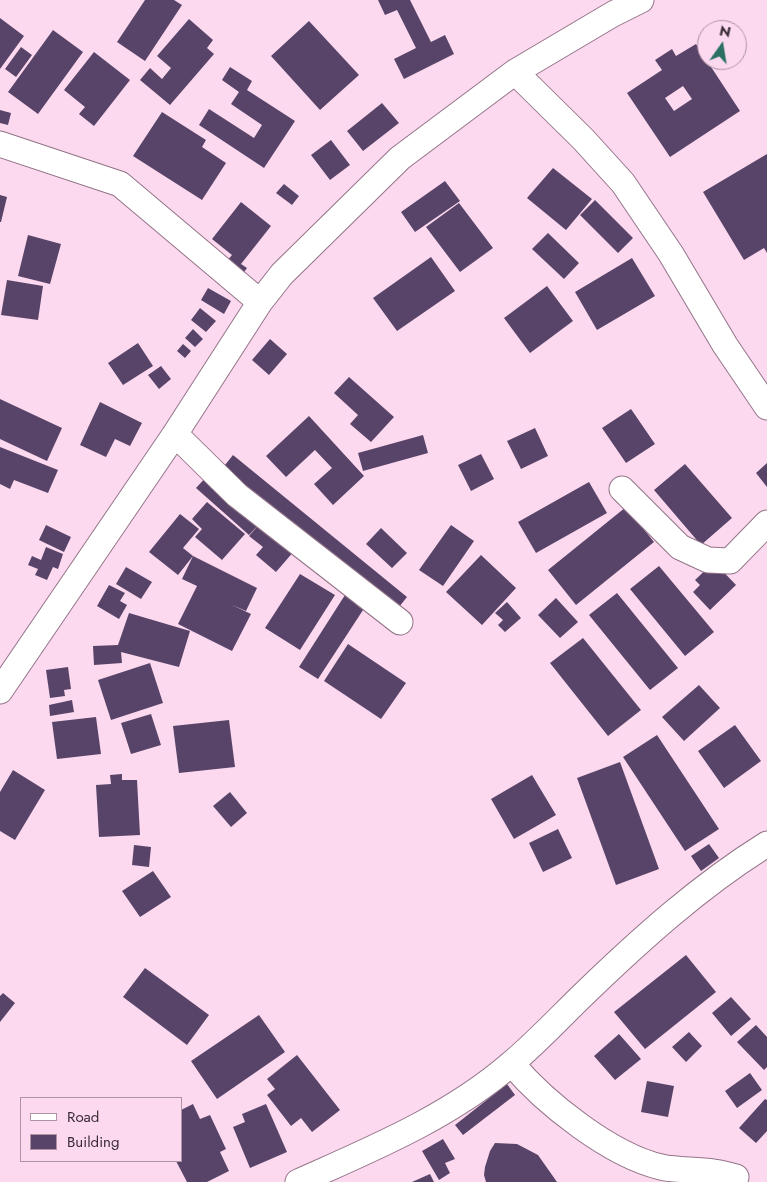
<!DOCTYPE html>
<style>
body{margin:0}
#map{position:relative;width:767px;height:1182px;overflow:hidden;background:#fcd9ef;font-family:Jost,sans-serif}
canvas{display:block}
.legend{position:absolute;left:20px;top:1097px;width:162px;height:65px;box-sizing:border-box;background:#fcd9ef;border:1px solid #ae93a4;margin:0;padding:6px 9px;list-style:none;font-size:15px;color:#382b34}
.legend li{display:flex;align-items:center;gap:10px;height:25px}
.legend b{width:25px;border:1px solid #ae93a4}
.north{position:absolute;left:697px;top:20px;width:50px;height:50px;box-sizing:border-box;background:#fcd9ef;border:1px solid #ae93a4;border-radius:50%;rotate:13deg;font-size:14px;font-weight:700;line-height:20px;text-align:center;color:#382b34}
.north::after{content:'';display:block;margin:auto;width:18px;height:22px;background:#2b7063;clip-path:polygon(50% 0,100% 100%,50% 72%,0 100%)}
</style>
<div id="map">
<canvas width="767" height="1182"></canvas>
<ul class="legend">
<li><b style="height:6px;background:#fff"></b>Road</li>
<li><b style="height:14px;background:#584469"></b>Building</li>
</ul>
<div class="north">N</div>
</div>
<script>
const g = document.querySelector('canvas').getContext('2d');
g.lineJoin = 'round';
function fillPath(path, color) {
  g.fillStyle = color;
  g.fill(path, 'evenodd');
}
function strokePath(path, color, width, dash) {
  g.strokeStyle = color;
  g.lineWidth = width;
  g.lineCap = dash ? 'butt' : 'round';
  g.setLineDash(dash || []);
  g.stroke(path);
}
fillPath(new Path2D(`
 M 145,0 L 174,0 L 182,5 L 145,61 L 117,42 Z
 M 378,0 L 410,0 L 431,42 L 445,35 L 454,54 L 404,79 L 394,59 L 416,48 L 397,10 L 385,15 Z
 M 0,18 L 24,36 L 0,69 Z
 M 189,19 L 213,40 L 207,48 L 214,54 L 170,105 L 140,80 L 150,68 L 162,79 L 171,68 L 157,56 Z
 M 309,21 L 359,75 L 320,110 L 271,56 Z
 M 53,30 L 83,52 L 38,114 L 8,92 Z
 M 696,44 L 740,111 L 670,157 L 627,93 L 662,70 L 655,60 L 672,49 L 676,56 ZM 683,86 L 692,99 L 674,111 L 665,98 Z
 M 21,47 L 32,55 L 16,77 L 5,69 Z
 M 94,52 L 130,80 L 94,126 L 79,114 L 85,107 L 64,90 Z
 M 230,67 L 252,81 L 247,90 L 295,121 L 264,168 L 199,125 L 209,109 L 254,138 L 262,125 L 231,104 L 239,92 L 222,80 Z
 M 382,103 L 399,123 L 363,151 L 347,131 Z
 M 0,110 L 11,113 L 8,125 L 0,123 Z
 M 162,112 L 206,140 L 202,147 L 226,163 L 202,200 L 133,156 Z
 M 331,140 L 350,165 L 330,180 L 311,155 Z
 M 767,154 L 767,253 L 764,248 L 744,260 L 703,192 Z
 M 553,168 L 592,199 L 566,230 L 527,198 Z
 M 445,181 L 460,201 L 415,232 L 401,212 Z
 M 284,184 L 299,196 L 292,205 L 276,193 Z
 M 0,195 L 7,197 L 1,222 L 0,222 Z
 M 595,200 L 633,238 L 618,253 L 580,215 Z
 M 241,202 L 271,226 L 241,264 L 247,268 L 242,275 L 226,262 L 232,255 L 212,239 Z
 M 459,203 L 493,248 L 460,272 L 426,227 Z
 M 548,233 L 579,263 L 564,279 L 532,249 Z
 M 28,235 L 61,244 L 50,284 L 18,276 Z
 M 431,257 L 455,291 L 397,331 L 373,298 Z
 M 632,258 L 655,296 L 597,330 L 575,292 Z
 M 7,280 L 43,286 L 38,320 L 1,315 Z
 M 547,286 L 573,321 L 530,353 L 504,318 Z
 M 208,288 L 231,301 L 224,314 L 201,300 Z
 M 200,308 L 216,321 L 206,332 L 191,320 Z
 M 193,329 L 203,339 L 195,347 L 185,338 Z
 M 270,339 L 287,354 L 269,375 L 252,360 Z
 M 138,343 L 153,366 L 123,385 L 108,363 Z
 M 183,344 L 191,351 L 185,358 L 177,351 Z
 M 161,366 L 171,379 L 159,389 L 148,375 Z
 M 349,377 L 394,417 L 371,442 L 350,424 L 358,415 L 334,393 Z
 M 0,399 L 62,428 L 47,461 L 0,439 Z
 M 100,402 L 142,423 L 130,446 L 115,439 L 106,457 L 80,445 Z
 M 631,409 L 655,444 L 626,463 L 602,428 Z
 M 309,416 L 364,476 L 333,505 L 314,484 L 332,468 L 315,450 L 286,477 L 266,456 Z
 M 535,428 L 548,456 L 521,469 L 507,441 Z
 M 423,435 L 428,453 L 363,471 L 358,453 Z
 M 0,447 L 58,470 L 48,493 L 14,480 L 10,489 L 0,484 Z
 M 481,454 L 494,479 L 471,491 L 458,465 Z
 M 233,455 L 407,597 L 395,612 L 221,470 Z
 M 767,463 L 767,487 L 756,473 Z
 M 685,464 L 732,518 L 701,545 L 654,490 Z
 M 209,474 L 262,521 L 249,535 L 196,488 Z
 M 589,482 L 607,513 L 536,553 L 518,522 Z
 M 207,502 L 245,534 L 222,560 L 195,537 L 202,529 L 192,519 Z
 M 626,507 L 654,542 L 576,605 L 548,570 Z
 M 180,514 L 199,529 L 183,548 L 193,556 L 178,575 L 149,552 Z
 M 262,521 L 295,550 L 276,572 L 256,555 L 263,547 L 249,536 Z
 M 46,525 L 71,537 L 64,552 L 39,540 Z
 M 451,525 L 474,541 L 443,586 L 419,570 Z
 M 381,528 L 407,553 L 392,568 L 366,544 Z
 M 46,547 L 63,554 L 58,569 L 53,567 L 47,580 L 35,575 L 38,569 L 28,565 L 32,556 L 41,560 Z
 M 481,555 L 516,588 L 482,625 L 446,592 Z
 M 193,556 L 257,588 L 246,611 L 230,604 L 251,614 L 232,651 L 178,624 L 197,586 L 182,579 Z
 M 714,562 L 736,585 L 710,610 L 693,592 L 700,585 L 695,580 Z
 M 659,566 L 714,632 L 685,656 L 630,589 Z
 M 126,567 L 152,582 L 141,599 L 116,584 Z
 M 300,574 L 335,595 L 300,650 L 265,628 Z
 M 109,585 L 125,593 L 120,601 L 127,605 L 119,619 L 97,606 Z
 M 617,593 L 678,668 L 650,690 L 589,615 Z
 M 345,595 L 365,607 L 318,679 L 299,667 Z
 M 556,598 L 578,622 L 560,638 L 538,615 Z
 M 507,602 L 521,618 L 505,632 L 498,625 L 503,620 L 495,613 Z
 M 129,613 L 190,631 L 179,667 L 121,652 L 122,663 L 94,665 L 93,646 L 118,645 Z
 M 583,638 L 641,710 L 608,736 L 550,663 Z
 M 348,644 L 406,683 L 381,719 L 324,681 Z
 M 150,663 L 163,703 L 111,720 L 98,680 Z
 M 68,667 L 71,689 L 64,690 L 65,696 L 50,698 L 46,670 Z
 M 699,685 L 720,708 L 684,741 L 662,717 Z
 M 72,700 L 74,712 L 50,716 L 49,705 Z
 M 151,714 L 161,745 L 131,754 L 121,723 Z
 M 96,717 L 101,754 L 57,759 L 52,722 Z
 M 229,720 L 235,767 L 179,773 L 173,726 Z
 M 735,725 L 761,761 L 724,788 L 698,751 Z
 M 657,735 L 719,829 L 685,851 L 623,757 Z
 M 620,762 L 659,869 L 616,885 L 577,778 Z
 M 13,770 L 45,790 L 15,840 L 0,831 L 0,792 Z
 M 122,774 L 122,780 L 137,780 L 140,835 L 99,837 L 96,785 L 111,784 L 110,775 Z
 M 532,775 L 556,815 L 514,839 L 491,799 Z
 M 230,792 L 247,813 L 231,827 L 213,806 Z
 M 558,829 L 572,858 L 543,872 L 529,843 Z
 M 709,844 L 719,858 L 701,871 L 691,856 Z
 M 134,845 L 151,847 L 149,867 L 132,865 Z
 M 153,871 L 171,897 L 140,917 L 122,891 Z
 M 686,955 L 716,992 L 645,1049 L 614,1012 Z
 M 145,968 L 209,1015 L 187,1045 L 123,997 Z
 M 3,993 L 15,1003 L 0,1022 L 0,996 Z
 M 731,997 L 751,1019 L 731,1036 L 712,1013 Z
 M 259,1015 L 285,1052 L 217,1099 L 191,1061 Z
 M 756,1025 L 767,1037 L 767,1067 L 764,1070 L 737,1042 Z
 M 689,1032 L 702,1046 L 686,1062 L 672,1047 Z
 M 619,1034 L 641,1059 L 615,1080 L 594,1056 Z
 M 297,1055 L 340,1110 L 312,1132 L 301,1118 L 291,1126 L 267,1095 L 275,1089 L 267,1079 Z
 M 750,1073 L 762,1090 L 737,1108 L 725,1091 Z
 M 647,1081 L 674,1086 L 668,1117 L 641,1112 Z
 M 507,1084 L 515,1095 L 463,1135 L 455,1125 Z
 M 765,1099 L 767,1100 L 767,1131 L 756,1143 L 739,1128 Z
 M 193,1104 L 200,1119 L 210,1115 L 226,1149 L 220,1152 L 229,1171 L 207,1182 L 187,1182 L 176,1161 L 181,1161 L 181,1110 Z
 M 266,1104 L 287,1152 L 250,1168 L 233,1127 L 245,1122 L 242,1114 Z
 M 443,1139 L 455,1159 L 445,1163 L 450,1173 L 439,1180 L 422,1151 Z
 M 495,1143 L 517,1144 L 538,1155 L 557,1182 L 486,1182 L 484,1175 L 485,1167 L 490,1151 Z
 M 430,1174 L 434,1182 L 412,1182 Z`), '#584469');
const street = new Path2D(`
 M 515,72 L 583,139 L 623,183 L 671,254 L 725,345 L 767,407
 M 0,144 L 120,184 L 260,302
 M 175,434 L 237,495 L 400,622
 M 622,489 L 680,547 L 708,560 L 730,561 L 767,523
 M 0,691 L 175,434 L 260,302 L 282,274 L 400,158 L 515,72 L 613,14 L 641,0
 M 512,1064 C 545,1103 610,1155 661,1167 C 678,1171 696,1169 714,1172 C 721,1173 729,1175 736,1177
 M 298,1182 C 372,1149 450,1117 512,1063 C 538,1041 561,1016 586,992 C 642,938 701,885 767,844`);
strokePath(street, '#937488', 27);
strokePath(street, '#fff', 25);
</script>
